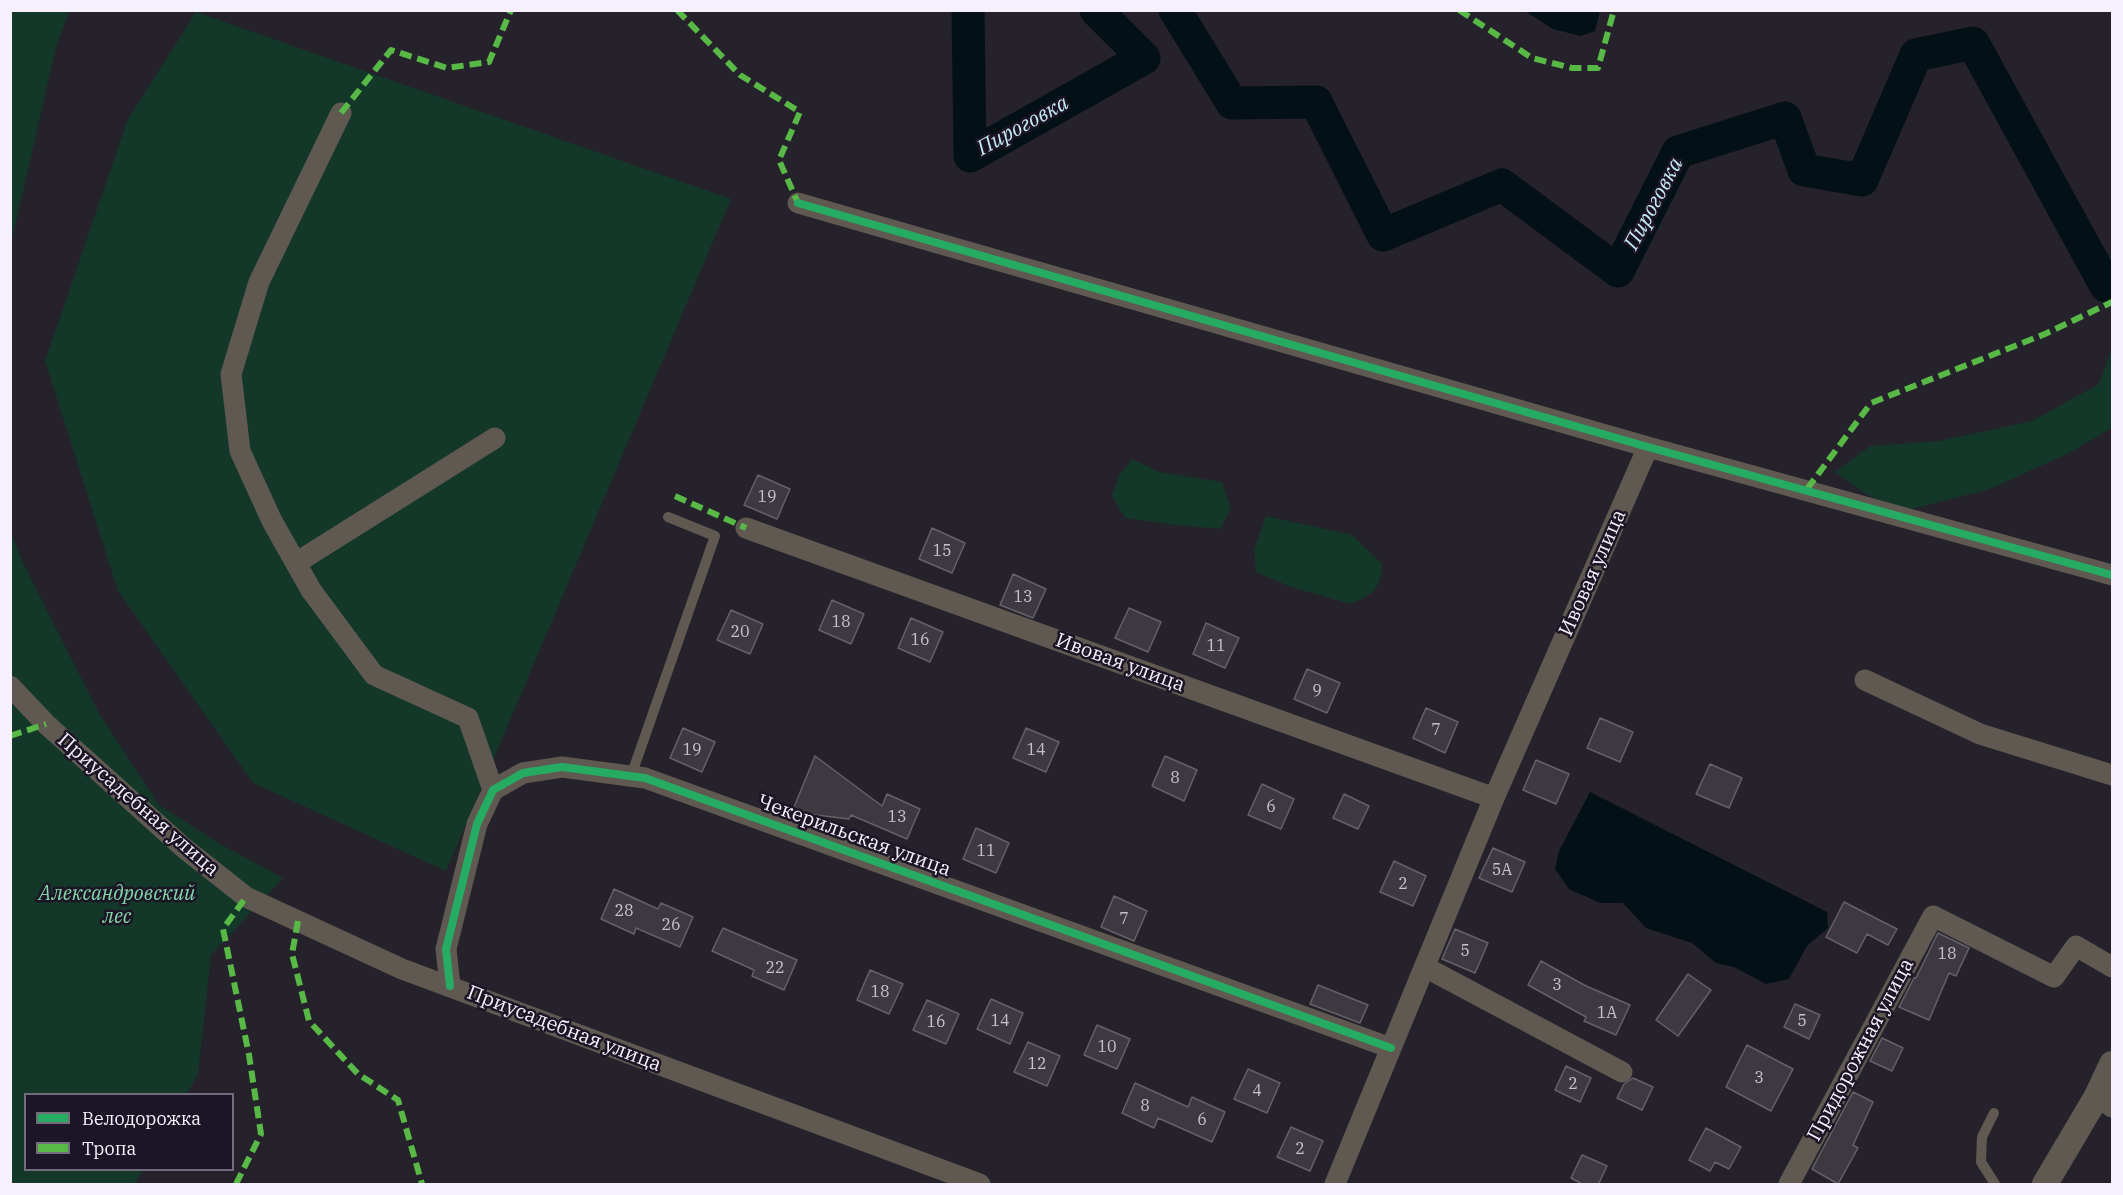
<!DOCTYPE html>
<meta charset="utf-8">
<style>
body{margin:0}
#map{position:relative;width:2123px;height:1195px;overflow:hidden;background:#26222b;font-family:"IBM Plex Serif",serif}
canvas{display:block}
.frame{position:absolute;inset:0;border:12px solid #f5f0fc;pointer-events:none}
.legend{position:absolute;left:24px;top:1093px;width:210px;height:78px;box-sizing:border-box;background:#1c1525;border:2px solid #736d7b;margin:0;padding:8px 10px;list-style:none;font-size:18px;color:#f5f0fc}
.legend li{display:flex;align-items:center;gap:12px;height:30px}
.legend b{width:30px;border:2px solid #736d7b}
</style>
<div id="map">
<canvas width="2123" height="1195"></canvas>
<div class="frame"></div>
<ul class="legend">
<li><b style="height:8px;background:#26ab63"></b>Велодорожка</li>
<li><b style="height:8px;background:#58b947"></b>Тропа</li>
</ul>
</div>
<script>
const g = document.querySelector('canvas').getContext('2d');
g.lineJoin = 'round';
function fillPath(path, color) {
  g.fillStyle = color;
  g.fill(path, 'evenodd');
}
function strokePath(path, color, width, dash) {
  g.strokeStyle = color;
  g.lineWidth = width;
  g.lineCap = dash ? 'butt' : 'round';
  g.setLineDash(dash || []);
  g.stroke(path);
}
function label(font, color, halo, rows, align = 'center') {
  g.font = font + ' "IBM Plex Serif",serif';
  g.lineWidth = 5;
  g.setLineDash([]);
  g.textBaseline = 'middle';
  g.strokeStyle = halo;
  g.fillStyle = color;
  for (const [text, x, y, turn = 0] of rows) {
    g.save();
    g.translate(x, y);
    g.rotate((+turn || 0) * Math.PI / 180);
    g.textAlign = isNaN(turn) ? turn : align;
    if (halo) g.strokeText(text, 0, 0);
    g.fillText(text, 0, 0);
    g.restore();
  }
}
fillPath(new Path2D(`
 M 11,10 L 69,11 L 56,47 L 11,244 Z
 M 196,12 L 731,199 L 446,871 L 253,783 L 118,591 L 45,361 L 128,119 Z
 M 2112,348 L 2112,428 L 2067,454 L 1990,489 L 1900,512 L 1861,491 L 1835,472 L 1870,446 L 1939,441 L 2032,421 L 2099,384 Z
 M 1132,459 L 1159,472 L 1222,482 L 1231,509 L 1220,529 L 1175,525 L 1125,518 L 1112,496 L 1118,477 Z
 M 1266,516 L 1352,535 L 1382,564 C 1381,589 1373,594 1351,604 L 1291,587 L 1256,572 L 1254,550 Z
 M 10,530 L 23,563 L 100,715 L 159,805 L 220,844 L 283,878 L 211,955 L 198,1074 L 187,1094 L 26,1094 L 26,1170 L 143,1170 L 135,1184 L 11,1184 Z`), '#133728');
fillPath(new Path2D(`
 M 1525,11 L 1600,11 L 1595,31 L 1581,36 L 1553,29 Z
 M 1590,792 L 1827,912 L 1828,928 L 1807,946 L 1789,979 L 1766,984 L 1734,967 L 1716,963 L 1692,943 L 1646,928 L 1623,903 L 1600,903 L 1569,889 L 1555,869 L 1559,851 Z`), '#031117');
strokePath(new Path2D(`
 M 968,10 L 970,156 L 1144,58 L 1096,10
 M 1175,10 L 1232,103 L 1316,102 L 1383,235 L 1502,185 L 1618,271 L 1678,152 L 1785,118 L 1804,170 L 1862,180 L 1916,55 L 1973,43 L 2106,286 L 2112,284`), '#031117', 33);
const building = new Path2D(`
 M 758,475 L 790,489 L 777,519 L 744,505 Z
 M 932,528 L 965,543 L 952,573 L 919,559 Z
 M 1013,574 L 1046,589 L 1033,618 L 1000,605 Z
 M 832,600 L 864,614 L 851,644 L 819,630 Z
 M 1129,608 L 1161,622 L 1148,652 L 1115,638 Z
 M 731,610 L 763,624 L 750,654 L 717,640 Z
 M 911,618 L 943,632 L 930,662 L 898,648 Z
 M 1206,623 L 1239,638 L 1225,668 L 1193,654 Z
 M 1307,669 L 1340,683 L 1327,713 L 1294,699 Z
 M 1426,708 L 1458,722 L 1445,753 L 1413,738 Z
 M 1600,718 L 1633,732 L 1620,762 L 1587,748 Z
 M 683,728 L 715,742 L 702,772 L 670,758 Z
 M 1026,728 L 1059,742 L 1046,772 L 1013,758 Z
 M 815,756 L 882,806 L 887,794 L 920,809 L 907,839 L 851,815 L 849,819 L 792,812 Z
 M 1165,756 L 1197,770 L 1184,801 L 1152,786 Z
 M 1536,760 L 1569,774 L 1556,804 L 1523,790 Z
 M 1710,764 L 1742,778 L 1729,808 L 1696,794 Z
 M 1262,784 L 1294,799 L 1281,829 L 1248,815 Z
 M 1344,794 L 1369,806 L 1358,829 L 1333,818 Z
 M 976,828 L 1009,843 L 996,873 L 963,859 Z
 M 1493,848 L 1525,862 L 1512,892 L 1479,878 Z
 M 1394,861 L 1426,876 L 1413,906 L 1380,892 Z
 M 614,889 L 658,909 L 661,903 L 693,917 L 680,947 L 636,928 L 634,934 L 601,919 Z
 M 1114,896 L 1147,911 L 1134,941 L 1101,927 Z
 M 1844,902 L 1897,929 L 1888,945 L 1867,934 L 1857,953 L 1826,937 Z
 M 723,928 L 797,960 L 784,990 L 752,976 L 754,970 L 712,951 Z
 M 1455,929 L 1488,943 L 1475,973 L 1442,959 Z
 M 1938,933 L 1969,948 L 1956,976 L 1949,973 L 1929,1020 L 1899,1007 L 1914,978 L 1916,978 Z
 M 1541,961 L 1586,986 L 1630,1005 L 1616,1035 L 1584,1021 L 1586,1017 L 1528,985 Z
 M 870,970 L 903,984 L 889,1014 L 857,1000 Z
 M 1688,974 L 1711,990 L 1678,1036 L 1656,1020 Z
 M 1318,985 L 1368,1005 L 1360,1023 L 1310,1004 Z
 M 991,999 L 1023,1013 L 1010,1044 L 977,1029 Z
 M 927,1000 L 959,1014 L 946,1044 L 913,1030 Z
 M 1795,1004 L 1820,1015 L 1809,1039 L 1784,1027 Z
 M 1097,1025 L 1130,1039 L 1117,1069 L 1084,1055 Z
 M 1882,1038 L 1903,1048 L 1892,1071 L 1870,1061 Z
 M 1028,1042 L 1060,1056 L 1047,1086 L 1014,1072 Z
 M 1747,1045 L 1793,1069 L 1771,1111 L 1726,1087 Z
 M 1566,1066 L 1591,1078 L 1580,1102 L 1555,1090 Z
 M 1248,1069 L 1280,1083 L 1267,1113 L 1234,1099 Z
 M 1633,1078 L 1653,1087 L 1642,1110 L 1617,1098 L 1624,1084 Z
 M 1135,1083 L 1188,1107 L 1192,1097 L 1225,1112 L 1212,1142 L 1158,1118 L 1154,1128 L 1122,1113 Z
 M 1853,1092 L 1873,1102 L 1853,1145 L 1858,1148 L 1838,1184 L 1812,1169 Z
 M 1291,1127 L 1323,1141 L 1310,1171 L 1277,1157 Z
 M 1706,1128 L 1741,1147 L 1729,1169 L 1715,1162 L 1710,1171 L 1689,1160 Z
 M 1582,1155 L 1607,1166 L 1598,1185 L 1584,1185 L 1571,1178 Z`);
fillPath(building, '#3d3941');
strokePath(building, '#646169', 1.5);
strokePath(new Path2D(`
 M 631,776 L 715,536 L 668,517
 M 1994,1113 L 1982,1137 L 1981,1162 L 1995,1184`), '#5f5951', 10);
strokePath(new Path2D(`
 M 341,113 L 259,282 L 231,374 L 240,451 L 272,521 L 311,590 L 374,675 L 468,718 L 493,790
 M 798,203 L 1648,447 L 2112,575
 M 746,528 L 1494,798
 M 296,563 L 495,438
 M 1865,680 L 1980,734 L 2112,775
 M 10,686 L 46,724 L 184,848 L 246,897 L 402,969 L 980,1184
 M 1425,967 L 1622,1072
 M 450,986 L 446,949 L 477,824 L 493,790 L 523,773 L 562,767 L 645,778 L 1391,1048
 M 2097,1096 L 2112,1107
 M 1335,1184 L 1494,798 L 1648,447
 M 1789,1184 L 1933,916 L 2054,977 L 2076,946 L 2112,967`), '#5f5951', 21);
strokePath(new Path2D(`
 M 2045,1184 L 2097,1096 L 2112,1064`), '#5f5951', 26);
strokePath(new Path2D(`
 M 677,10 L 740,75 L 800,112 L 779,160 L 798,203
 M 1459,10 L 1532,58 L 1572,68 L 1598,68 L 1614,10
 M 341,113 L 391,50 L 447,68 L 489,62 L 511,10
 M 1807,489 L 1871,403 L 2045,334 L 2112,302
 M 675,496 L 746,528
 M 10,736 L 46,724
 M 298,921 L 292,954 L 309,1021 L 358,1074 L 398,1100 L 422,1184
 M 236,1184 L 261,1134 L 249,1055 L 223,929 L 246,897`), '#58b947', 6, [12, 6]);
strokePath(new Path2D(`
 M 798,203 L 1648,447 L 2112,575
 M 450,986 L 446,949 L 477,824 L 493,790 L 523,773 L 562,767 L 645,778 L 1391,1048`), '#26ab63', 8);
label('16px', '#c7c2cd', null, [
 ["19",767,497],
 ["15",942,551],
 ["13",1023,597],
 ["18",841,622],
 ["20",740,632],
 ["16",920,640],
 ["11",1216,646],
 ["9",1317,691],
 ["7",1436,730],
 ["19",692,750],
 ["14",1036,750],
 ["8",1175,778],
 ["6",1271,807],
 ["13",897,817],
 ["11",986,851],
 ["5А",1502,870],
 ["2",1403,884],
 ["28",624,911],
 ["7",1124,919],
 ["26",671,925],
 ["5",1465,951],
 ["18",1947,954],
 ["22",775,968],
 ["3",1557,985],
 ["18",880,992],
 ["1А",1607,1013],
 ["14",1000,1021],
 ["5",1802,1021],
 ["16",936,1022],
 ["10",1107,1047],
 ["12",1037,1064],
 ["3",1759,1078],
 ["2",1573,1084],
 ["4",1257,1091],
 ["8",1145,1106],
 ["6",1202,1120],
 ["2",1300,1149]
]);
label('20px', '#f5f0fc', '#1c1525', [
 ["Ивовая улица",1593,573,-66],
 ["Ивовая улица",1120,663,20],
 ["Приусадебная улица",138,805,41],
 ["Чекерильская улица",854,836,20],
 ["Приусадебная улица",564,1029,21],
 ["Придорожная улица",1861,1050,-62]
]);
label('italic 20px', '#82d6aa', '#1c1525', [
 ["Александровский",117,894],
 ["лес",117,917]
]);
label('italic 21px', '#c6ebf6', '#1c1525', [
 ["Пироговка",1023,126,-29],
 ["Пироговка",1654,204,-62]
]);
</script>
